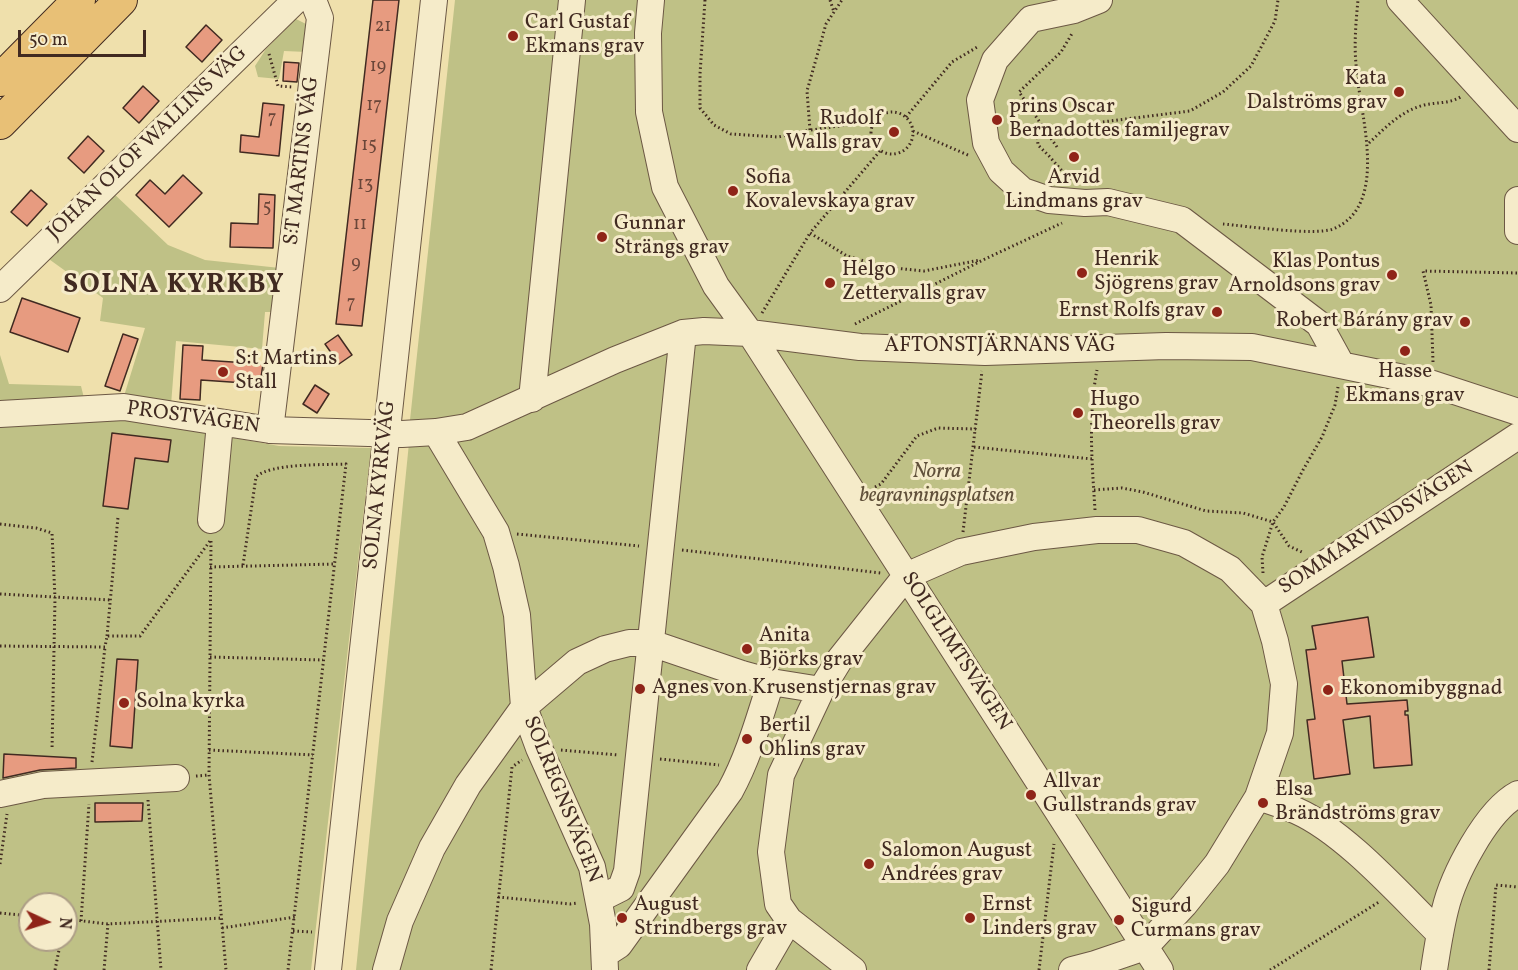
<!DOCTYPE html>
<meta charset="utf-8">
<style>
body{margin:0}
#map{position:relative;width:1518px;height:970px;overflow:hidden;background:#efe0ac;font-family:Vollkorn,serif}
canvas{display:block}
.north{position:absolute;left:18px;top:892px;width:60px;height:60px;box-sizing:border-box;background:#f5ebc9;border:2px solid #ad9e86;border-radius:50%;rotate:94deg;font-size:16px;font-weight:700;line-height:24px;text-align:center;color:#412a21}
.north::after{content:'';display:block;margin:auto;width:21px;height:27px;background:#8f2418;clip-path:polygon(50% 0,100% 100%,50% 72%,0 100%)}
.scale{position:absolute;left:18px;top:30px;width:128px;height:27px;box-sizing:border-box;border:3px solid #412a21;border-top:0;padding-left:8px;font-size:18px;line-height:21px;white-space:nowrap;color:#412a21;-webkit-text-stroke:4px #f5ebc9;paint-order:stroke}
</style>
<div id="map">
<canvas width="1518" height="970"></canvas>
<div class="north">N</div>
<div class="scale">50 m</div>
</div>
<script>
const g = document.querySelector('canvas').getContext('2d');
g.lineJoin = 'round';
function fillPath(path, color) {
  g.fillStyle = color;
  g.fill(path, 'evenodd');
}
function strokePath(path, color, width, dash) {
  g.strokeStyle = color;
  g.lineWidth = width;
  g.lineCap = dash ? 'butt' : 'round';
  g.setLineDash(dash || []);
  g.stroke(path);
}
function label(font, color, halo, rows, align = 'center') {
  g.font = font + ' Vollkorn,serif';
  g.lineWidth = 6;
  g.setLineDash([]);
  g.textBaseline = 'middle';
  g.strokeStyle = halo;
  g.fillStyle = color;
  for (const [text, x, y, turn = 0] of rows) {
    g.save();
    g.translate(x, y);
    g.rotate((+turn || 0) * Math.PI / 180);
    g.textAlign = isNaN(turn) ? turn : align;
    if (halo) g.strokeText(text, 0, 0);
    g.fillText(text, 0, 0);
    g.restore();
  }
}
fillPath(new Path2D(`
 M 455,0 L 1518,0 L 1518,970 L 356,970 L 409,443 L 414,434 L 410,420 Z
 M 296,19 L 308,25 L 307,52 L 284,51 L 279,79 L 258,77 L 255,66 L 266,49 Z
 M 111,191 L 168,245 L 205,260 L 280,268 L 275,312 L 265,312 L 262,349 L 176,341 L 171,405 L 124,396 L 145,328 L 100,321 L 103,298 L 46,257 Z
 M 0,355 L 9,384 L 81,386 L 84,398 L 0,404 Z
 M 114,416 L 279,446 L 371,448 L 311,970 L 0,970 L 0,426 ZM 30,904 L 66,904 L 66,940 L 30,940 Z`), '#bfc186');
const building = new Path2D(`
 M 373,0 L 399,0 L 362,326 L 336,324 Z
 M 206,25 L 222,40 L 202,62 L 186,47 Z
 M 284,62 L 299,63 L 297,82 L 283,81 Z
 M 143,86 L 159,101 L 139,123 L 123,108 Z
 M 263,103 L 284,105 L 279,156 L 240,152 L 241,135 L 259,137 Z
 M 88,136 L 104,151 L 84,173 L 68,158 Z
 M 183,175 L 202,193 L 169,227 L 136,195 L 150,180 L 165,194 Z
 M 31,190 L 47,204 L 27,226 L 11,212 Z
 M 259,194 L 275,195 L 273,248 L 230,247 L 231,223 L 258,224 Z
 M 22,298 L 80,318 L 68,352 L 10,332 Z
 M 123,334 L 138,339 L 120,391 L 105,386 Z
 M 338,335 L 352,355 L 339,364 L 325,344 Z
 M 183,345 L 203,346 L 202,360 L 263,364 L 260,384 L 201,380 L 200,400 L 180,399 Z
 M 315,385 L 329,394 L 317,413 L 303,404 Z
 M 112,433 L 171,440 L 168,462 L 135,458 L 128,509 L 103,506 Z
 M 1368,617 L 1374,657 L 1342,661 L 1347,704 L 1407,700 L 1408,711 L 1405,711 L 1405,715 L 1408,715 L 1412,765 L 1374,768 L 1370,716 L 1343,720 L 1350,774 L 1314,779 L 1307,720 L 1315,719 L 1306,650 L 1316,649 L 1312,626 Z
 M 117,659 L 138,660 L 132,748 L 110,746 Z
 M 4,754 L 76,758 L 76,768 L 40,770 L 3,778 Z
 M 95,803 L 143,803 L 142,821 L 95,822 Z`);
fillPath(building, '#e79b80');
strokePath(building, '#412a21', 1.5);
const minor = new Path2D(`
 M 651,0 L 648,33 L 649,112 L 665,187 L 716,286 L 750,333 L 1160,970
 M 1099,0 L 1074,10 L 1031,19 L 995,60 L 980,100 L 986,143 L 1001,171 L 1023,191 L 1049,200 L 1085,203 L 1108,202 L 1182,220 L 1319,324 L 1341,364
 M 1400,0 L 1518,129
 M 1518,200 L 1518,231
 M 0,289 L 296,0
 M 532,399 L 572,0
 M 0,414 L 124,407 L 270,430 L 402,434 L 436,432 L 467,427 L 615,360 L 683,333 L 704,331 L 750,333 L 860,347 L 985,352 L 1166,346 L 1252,347 L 1433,384 L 1518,412
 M 270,430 L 320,18 L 313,0
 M 436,432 L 496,532 L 506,566 L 517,615 L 524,707 L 539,748 L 592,867 L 603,924 L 605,970
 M 211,520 L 220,423
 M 0,794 L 43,785 L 176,778
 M 1258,797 C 1271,801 1284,805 1297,811 C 1346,833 1400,895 1440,934
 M 599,899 L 621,888 L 627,871 L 683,333
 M 789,920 L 853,970
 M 605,954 L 619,945 L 730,791 C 749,756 759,719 771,682
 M 328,970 L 434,0
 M 386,970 L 400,921 L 432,848 L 468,785 L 524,707 L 577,662 L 605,649 L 629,643 L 651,643 L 742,674 L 771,682 L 821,690
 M 760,970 L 789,920 L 778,904 L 771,852 L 781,775 L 821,690 L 840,659 L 906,576 L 961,552 L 1034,537 L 1097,530 L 1138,530 L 1184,543 L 1230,569 L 1264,604
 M 1072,970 L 1095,964 L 1145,947 L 1184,905 L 1217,864 L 1258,797 L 1280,733 L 1284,684 L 1275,641 L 1264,604 L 1518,436
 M 1434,970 C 1437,950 1440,930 1445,910 C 1453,876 1486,811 1518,794`);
const major = new Path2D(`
 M 0,80 L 79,0
 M 0,123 L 121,0`);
strokePath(minor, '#6c5844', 28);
strokePath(major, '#412a21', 34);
strokePath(new Path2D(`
 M 705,0 L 700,74 L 700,108 L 714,125 L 731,134 L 778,137 L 810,130 L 807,91 L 826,24 L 842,0
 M 830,0 L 834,12
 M 269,54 L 278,86 L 292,87
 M871 133a21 21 0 1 1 42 0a21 21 0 1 1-42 0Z
 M 906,117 L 952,62 L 979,46
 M 1094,123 L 1190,111 L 1223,92 L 1251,66 L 1275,21 L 1278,0
 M 1041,125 L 1037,134 L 1038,145 L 1049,156 L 1071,181
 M 811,130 L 853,124 L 871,125
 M 913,131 L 970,156
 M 1369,143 C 1386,127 1401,111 1424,105 C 1437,102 1450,104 1462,96
 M 1057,147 L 1019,92 L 1061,52 L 1073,32
 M 880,151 L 810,233 L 847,256 L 884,267 L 924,271 L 980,260
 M 1223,224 C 1246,226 1314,236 1333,229 C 1392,205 1358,109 1356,64 C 1354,43 1356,21 1358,0
 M 762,313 L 810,233
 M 855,324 L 985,259 L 1062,223
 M 1433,362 L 1431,305 L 1423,271 L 1518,273
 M 974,447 L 1092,459
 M 875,487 L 881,484 L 917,436 L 938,428 L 976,429
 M 1094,490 L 1122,488 L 1143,492 L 1206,511 L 1243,513 L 1273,522 L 1289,546 L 1304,553
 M 1095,510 C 1092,463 1088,416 1097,370
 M 0,524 L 36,528 L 52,533 L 55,598 L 52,750
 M 963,532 L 982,371
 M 517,534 L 639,546
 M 211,541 L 209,775 L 226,970
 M 682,550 L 881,573
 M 243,565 L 256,477 C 270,463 325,465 346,464 L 288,970
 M 210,567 L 335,564
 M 1263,573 L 1262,557 L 1273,522 L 1284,507 L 1303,470 L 1322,437 L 1335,405 L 1338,387
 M 0,594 L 111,600
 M 107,636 L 118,517
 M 0,646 L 105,647 L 107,636 L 140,636 L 210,541
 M 210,657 L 323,660
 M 209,750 L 313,755
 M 561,750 L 618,755
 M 660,759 L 719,765
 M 92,762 L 105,647
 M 196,776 L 209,775
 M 148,800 L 161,970
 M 0,864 L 7,814
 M 498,897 L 570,904 L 577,903
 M 0,913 L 30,916
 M 66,919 L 108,924 L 222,918
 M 81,921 L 89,804
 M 222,928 L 295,917
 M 293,931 L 312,932
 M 55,970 L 61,940
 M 104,970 L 108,924
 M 491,970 L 512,767 L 522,760
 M 1039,970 L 1054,844
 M 1270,970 L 1379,902
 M 1489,970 L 1496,885 L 1518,887`), '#412a21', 3, [1.5, 3]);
strokePath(minor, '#f5ebc9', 26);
strokePath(major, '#e8c076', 32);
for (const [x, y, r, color] of [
 [513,36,6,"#8f2418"],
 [1399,92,6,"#8f2418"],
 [997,120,6,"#8f2418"],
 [894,132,6,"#8f2418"],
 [1074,157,6,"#8f2418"],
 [733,191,6,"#8f2418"],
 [602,237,6,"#8f2418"],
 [1082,273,6,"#8f2418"],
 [1392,275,6,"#8f2418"],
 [830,283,6,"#8f2418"],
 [1217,312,6,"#8f2418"],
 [1465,322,6,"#8f2418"],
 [1405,351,6,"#8f2418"],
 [223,372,6,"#8f2418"],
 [1078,413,6,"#8f2418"],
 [747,649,6,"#8f2418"],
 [640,689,6,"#8f2418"],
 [1328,690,6,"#8f2418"],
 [124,703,6,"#8f2418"],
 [747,739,6,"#8f2418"],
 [1031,795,6,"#8f2418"],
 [1263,803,6,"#8f2418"],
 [869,864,6,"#8f2418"],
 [622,918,6,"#8f2418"],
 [970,918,6,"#8f2418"],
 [1119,920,6,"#8f2418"]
]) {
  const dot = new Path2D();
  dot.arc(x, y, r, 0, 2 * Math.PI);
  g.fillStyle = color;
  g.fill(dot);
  strokePath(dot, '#f5ebc9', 2);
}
label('18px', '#6a4639', null, [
 ["21",383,28],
 ["19",378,68],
 ["17",374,107],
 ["7",272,120],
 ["15",369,147],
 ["13",365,186],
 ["5",267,209],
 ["11",360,226],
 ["9",356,265],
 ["7",351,305]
]);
label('21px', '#412a21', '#f5ebc9', [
 ["Carl Gustaf",525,24],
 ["Ekmans grav",525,48],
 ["Kata",1387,80,"right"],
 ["Dalströms grav",1387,104,"right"],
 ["prins Oscar",1009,108],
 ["Bernadottes familjegrav",1009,132],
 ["Rudolf",882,120,"right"],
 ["Walls grav",882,144,"right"],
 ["Sofia",745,179],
 ["Kovalevskaya grav",745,203],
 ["Arvid",1074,179,"center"],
 ["Lindmans grav",1074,203,"center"],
 ["Gunnar",614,225],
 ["Strängs grav",614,249],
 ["Henrik",1094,261],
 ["Sjögrens grav",1094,285],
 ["Klas Pontus",1380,263,"right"],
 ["Arnoldsons grav",1380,287,"right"],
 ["Helgo",842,271],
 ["Zettervalls grav",842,295],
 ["Ernst Rolfs grav",1205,312,"right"],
 ["Robert Bárány grav",1453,322,"right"],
 ["S:t Martins",235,360],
 ["Stall",235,384],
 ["Hasse",1405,373,"center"],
 ["Ekmans grav",1405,397,"center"],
 ["Hugo",1090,401],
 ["Theorells grav",1090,425],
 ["Anita",759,637],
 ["Björks grav",759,661],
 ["Agnes von Krusenstjernas grav",652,689],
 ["Ekonomibyggnad",1340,690],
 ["Solna kyrka",136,703],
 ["Bertil",759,727],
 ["Ohlins grav",759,751],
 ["Allvar",1043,783],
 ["Gullstrands grav",1043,807],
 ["Elsa",1275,791],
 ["Brändströms grav",1275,815],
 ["Salomon August",881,852],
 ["Andrées grav",881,876],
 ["August",634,906],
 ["Strindbergs grav",634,930],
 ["Ernst",982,906],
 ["Linders grav",982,930],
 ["Sigurd",1131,908],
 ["Curmans grav",1131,932]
], 'left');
label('21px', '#412a21', '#f5ebc9', [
 ["JOHAN OLOF WALLINS VÄG",148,144,-44],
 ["S:T MARTINS VÄG",303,161,-83],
 ["AFTONSTJÄRNANS VÄG",1000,347],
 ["PROSTVÄGEN",193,419,8],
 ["SOLNA KYRKVÄG",381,485,-84],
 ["SOMMARVINDSVÄGEN",1377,529,-33],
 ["SOLGLIMTSVÄGEN",955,652,57],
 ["SOLREGNSVÄGEN",561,800,68]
]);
label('italic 21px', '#60503a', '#f5ebc9', [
 ["Norra",937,473],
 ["begravningsplatsen",937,497]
]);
g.letterSpacing = '1.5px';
label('bold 27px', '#412a21', '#f5ebc9', [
 ["SOLNA KYRKBY",174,287]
]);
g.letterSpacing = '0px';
</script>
